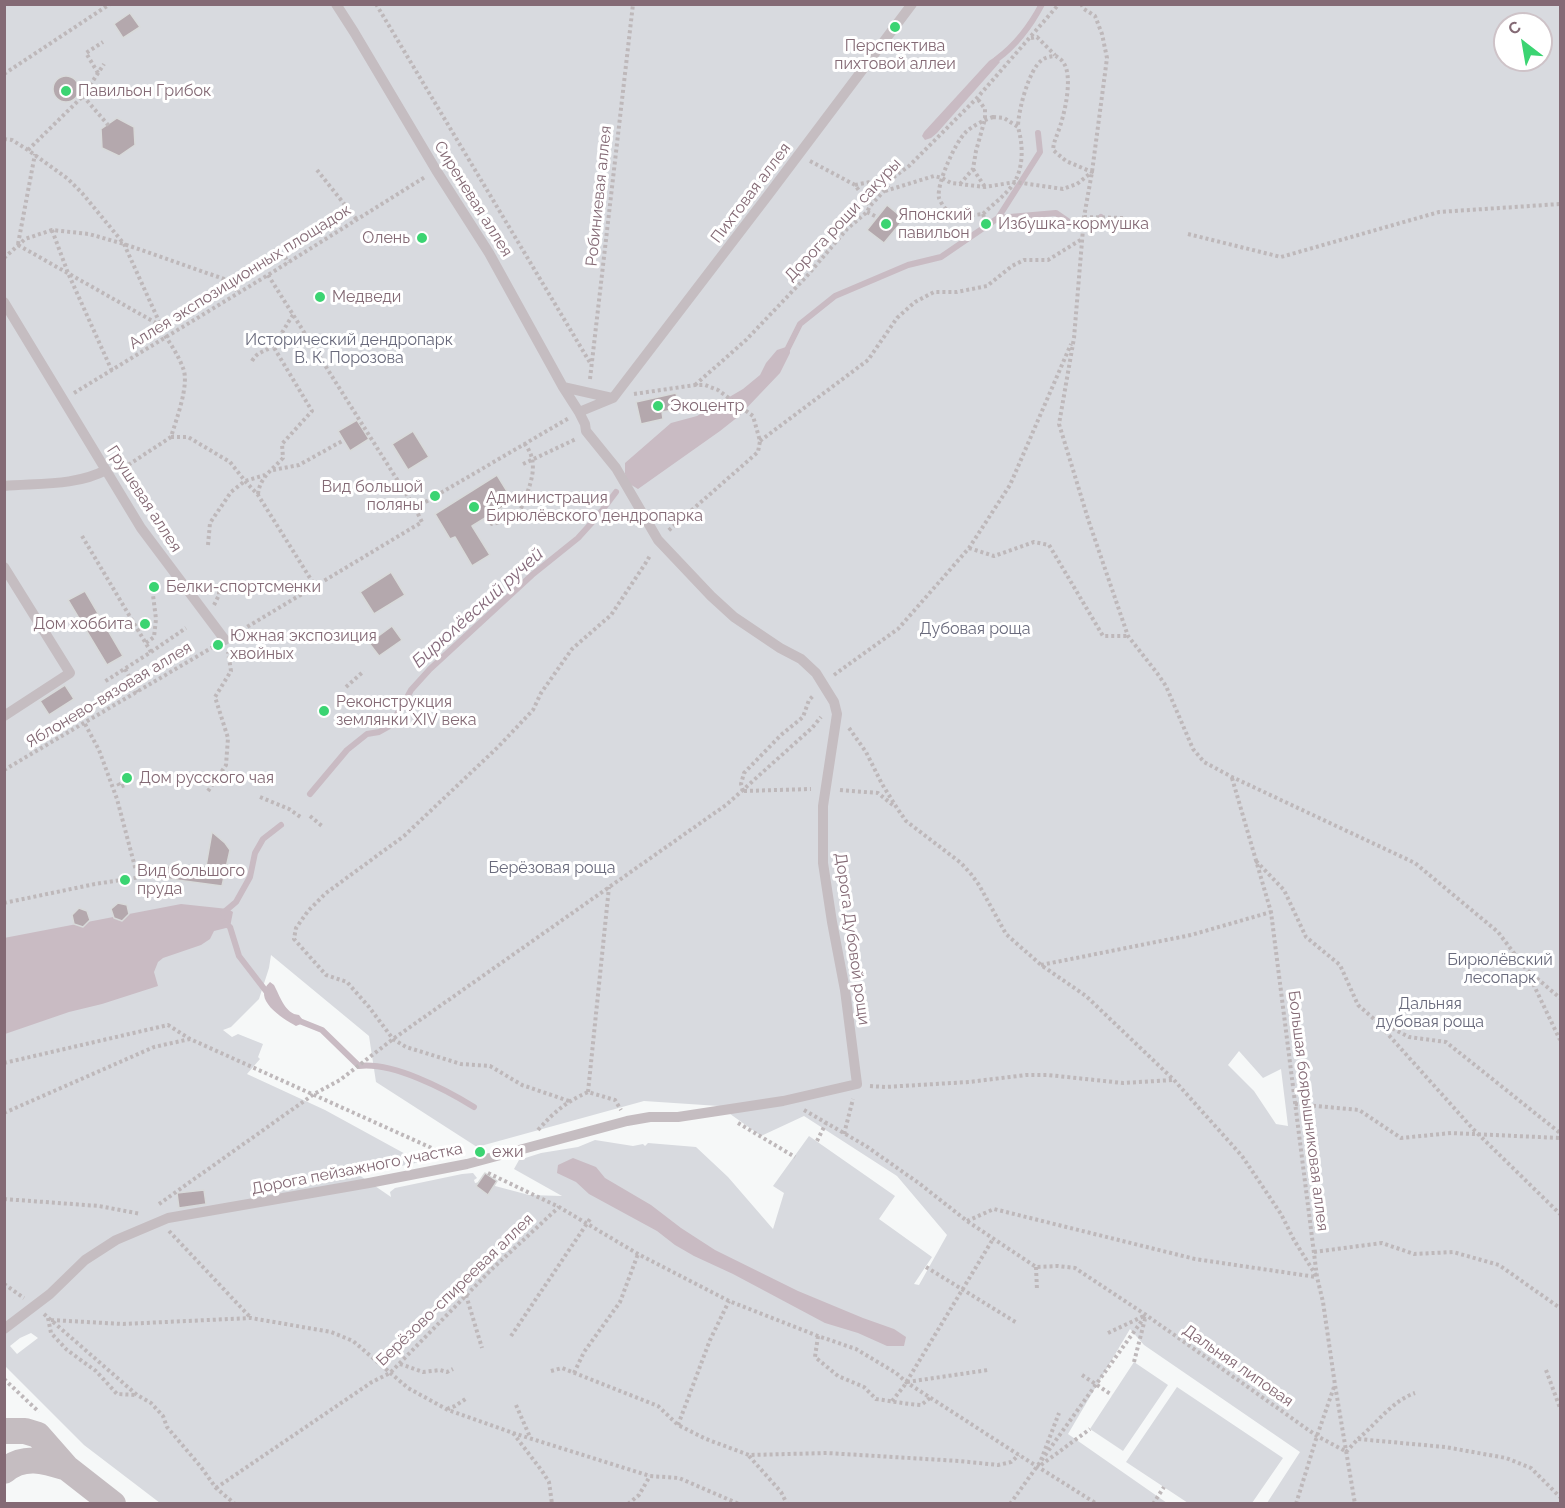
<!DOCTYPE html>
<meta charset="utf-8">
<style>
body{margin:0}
#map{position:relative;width:1565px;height:1508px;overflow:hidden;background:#f6f8f8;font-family:Raleway,sans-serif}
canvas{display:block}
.frame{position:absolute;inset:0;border:6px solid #846a75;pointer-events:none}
.north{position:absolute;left:1493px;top:12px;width:60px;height:60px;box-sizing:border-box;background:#fff;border:2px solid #cec3c8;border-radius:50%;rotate:329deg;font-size:16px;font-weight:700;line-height:24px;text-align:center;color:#846a75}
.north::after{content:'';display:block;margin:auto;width:21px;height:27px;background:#3bd472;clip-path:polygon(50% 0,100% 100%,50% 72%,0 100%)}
</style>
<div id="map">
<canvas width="1565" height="1508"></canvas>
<div class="frame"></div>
<div class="north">С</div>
</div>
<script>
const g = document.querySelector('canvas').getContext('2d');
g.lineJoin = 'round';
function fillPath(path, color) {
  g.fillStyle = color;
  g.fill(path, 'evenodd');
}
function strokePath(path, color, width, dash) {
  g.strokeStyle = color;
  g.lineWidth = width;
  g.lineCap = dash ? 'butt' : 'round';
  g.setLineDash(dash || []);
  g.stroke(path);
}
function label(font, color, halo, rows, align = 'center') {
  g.font = font + ' Raleway,sans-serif';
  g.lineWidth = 6;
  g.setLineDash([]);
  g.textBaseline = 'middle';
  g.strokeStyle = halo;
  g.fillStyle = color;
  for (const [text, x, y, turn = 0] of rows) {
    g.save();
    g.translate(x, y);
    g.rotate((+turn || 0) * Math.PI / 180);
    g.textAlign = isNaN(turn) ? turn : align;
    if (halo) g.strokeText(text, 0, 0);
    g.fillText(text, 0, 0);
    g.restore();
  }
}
fillPath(new Path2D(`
 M 4,5 L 1560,5 L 1560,1503 L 1267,1503 L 1300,1452 L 1144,1345 L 1130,1329 L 1068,1434 L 1167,1503 L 160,1503 L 84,1445 L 5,1366 ZM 1505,24 L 1541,24 L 1541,60 L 1505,60 ZM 271,955 L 369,1036 L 376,1082 L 477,1147 L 644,1101 L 719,1106 L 761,1136 L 804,1116 L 897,1176 L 947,1235 L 919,1285 L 914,1284 L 932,1257 L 879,1219 L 895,1196 L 809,1136 L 773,1186 L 784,1193 L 773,1229 L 728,1177 L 696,1147 L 648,1143 L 645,1146 L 643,1144 L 633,1146 L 595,1140 L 578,1147 L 541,1153 L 519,1160 L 514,1169 L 562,1196 L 529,1195 L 480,1182 L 475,1183 L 474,1180 L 477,1178 L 473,1173 L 462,1174 L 395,1188 L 390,1192 L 391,1197 L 359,1175 L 420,1162 L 325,1110 L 247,1074 L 260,1059 L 258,1057 L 263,1044 L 238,1034 L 232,1037 L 223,1030 L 231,1027 L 259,999 L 269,968 ZM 1239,1051 L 1263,1078 L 1281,1069 L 1288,1126 L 1276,1124 L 1254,1091 L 1228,1065 ZM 31,1333 L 38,1338 L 17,1354 L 10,1346 L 20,1338 Z
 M 1134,1362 L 1168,1385 L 1123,1451 L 1090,1429 Z
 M 1177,1387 L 1283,1458 L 1252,1503 L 1188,1503 L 1126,1462 Z`), '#d8dadf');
fillPath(new Path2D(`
 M 995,57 L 1000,62 L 937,133 L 931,138 L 925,140 L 922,136 L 924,132 L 989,61 Z
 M 789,346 L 790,353 L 780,373 L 739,416 L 720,431 L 638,489 L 628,483 L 625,474 L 625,463 L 671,423 L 697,416 L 743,389 L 760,375 L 766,363 L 777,350 Z
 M 181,904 L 228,909 L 233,912 L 230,927 L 214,931 L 210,939 L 201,945 L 163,958 L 158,962 L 154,972 L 158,986 L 102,1004 L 69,1012 L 5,1034 L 4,938 Z
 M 270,982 L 274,985 C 280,996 285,1014 299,1015 L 302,1019 L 303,1023 L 296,1026 C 282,1018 251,999 270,982 Z
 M 573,1158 L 596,1167 L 605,1178 L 651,1205 L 681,1228 L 715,1250 L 798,1291 L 863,1318 L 894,1329 L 906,1337 L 904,1346 L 887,1346 L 858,1333 L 825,1323 L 733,1274 L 694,1256 L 675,1245 L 657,1231 L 589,1194 L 576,1182 L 557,1173 L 558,1165 Z`), '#c9bbc3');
strokePath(new Path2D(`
 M 997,59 C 1016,45 1031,25 1042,4
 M 998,218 L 1040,152 L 1038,133
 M 1089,224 L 1096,223 L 1101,217
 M 786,352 L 800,324 L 835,296 L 908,265 L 941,257 L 998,218 L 1056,213 L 1072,224
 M 310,794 L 347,750 L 367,734 L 379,732 L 388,727 L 402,707 L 411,690 L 430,669 L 532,575 L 578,538 L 597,517 L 616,492
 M 223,913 L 236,902 L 250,877 L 255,853 L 263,839 L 281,825
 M 225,923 L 230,927 L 239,956 L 269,995
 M 297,1020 L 322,1030 L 359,1066 C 393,1062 445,1089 474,1107`), '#c9bbc3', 6);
const building = new Path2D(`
 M 130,13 L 140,27 L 123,38 L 114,24 Z
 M53 89a13 13 0 1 1 26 0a13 13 0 1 1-26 0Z
 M 117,118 L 134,127 L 135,145 L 119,156 L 102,148 L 101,129 Z
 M 887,205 L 904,219 L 884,243 L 867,230 Z
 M 676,393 L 679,409 L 662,412 L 663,419 L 641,424 L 636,402 Z
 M 357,420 L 369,439 L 350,451 L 338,431 Z
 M 413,431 L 429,457 L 408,470 L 392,444 Z
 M 497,475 L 513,501 L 472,526 L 490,555 L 472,566 L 455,537 L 450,539 L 435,514 Z
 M 391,572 L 405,595 L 374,614 L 360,592 Z
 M 85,591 L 123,656 L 107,665 L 68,600 Z
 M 392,626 L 402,640 L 379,656 L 369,643 Z
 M 65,685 L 74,699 L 49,715 L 40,701 Z
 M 212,832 L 225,843 L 230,850 L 222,886 L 147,876 L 148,866 L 206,866 Z
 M 118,903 L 127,905 L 129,914 L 122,921 L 114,918 L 111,909 Z
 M 79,908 L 87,911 L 90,920 L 83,927 L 74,924 L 72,915 Z
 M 485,1173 L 497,1181 L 488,1195 L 476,1186 Z
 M 204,1190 L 206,1204 L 179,1208 L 177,1193 Z`);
fillPath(building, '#b4a8ad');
strokePath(building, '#d8dada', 1.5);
strokePath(new Path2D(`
 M 376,4 L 592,366
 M 1081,4 L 1084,9 L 1095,16 L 1102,34 L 1107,58 L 1092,172 L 1084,217 L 1074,338 L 1059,424 L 1089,522 L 1128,636 L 1157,673 L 1166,686 L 1193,749 L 1204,762 L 1232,777 L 1415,863 L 1498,932 L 1526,969 L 1560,998
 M 1031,38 L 1037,37 L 1055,55
 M 98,73 L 86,53 L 103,42
 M 4,74 L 110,4
 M 83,96 L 109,126
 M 993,117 L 1004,118 L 1018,127 C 1023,145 1024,166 1014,183 C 1006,195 993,204 983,214 C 972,215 955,219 947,210 C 944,208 940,201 939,198 C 936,185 955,143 965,133 C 972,126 984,120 993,117 Z
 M 4,139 L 12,140 L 28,150 L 68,179 L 82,193 L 120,239 L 124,244 L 162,328
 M 28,150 L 83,96 L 104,64
 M 810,161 L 855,185 L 870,206
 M 973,169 L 985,187
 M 317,170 L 357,220
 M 960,184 L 973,169 L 976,151 L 985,119 L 985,109 L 977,98
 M 855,185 L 894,177
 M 885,191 L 934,176 L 942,178 L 951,183 L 985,187 L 1015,182 L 1063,189 L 1077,184 L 1092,172 L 1066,161 L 1053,150 C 1054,141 1055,141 1058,132 C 1064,117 1074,76 1063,62 C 1061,59 1058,58 1056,56 C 1051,56 1046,57 1042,60 C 1029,69 1018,111 1018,127
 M 867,212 L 877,217
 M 983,214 L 986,224
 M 1084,217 L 1123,218
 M 52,230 L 68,273 L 112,371
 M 1188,234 L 1281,257 L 1439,212 L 1560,204
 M 18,244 L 35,154
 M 18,245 L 156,323 C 166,337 177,352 183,368 C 190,384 176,420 171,437 L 122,469
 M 285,257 L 288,263
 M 4,258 L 25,239 L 52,230 L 89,234 L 124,244 L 224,279 L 233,283 L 238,293
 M 252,361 C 257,352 264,352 271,347 C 278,342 287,323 293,315
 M 590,379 L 633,4
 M 695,385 L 746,340 L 806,277 L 847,229 L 867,212 L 870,206 L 884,191 L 894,177 L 909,166 L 977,98 L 1059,4
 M 74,393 L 268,275 L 425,177
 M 634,394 L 695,385 L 705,385 L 718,390 L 753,416 L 760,441 L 758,452 L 668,531
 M 171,437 L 188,437 L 230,462 L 245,481 L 258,495 L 315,586
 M 760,441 L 868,360 L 897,318 L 915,302 L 934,292 L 957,292 L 987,286 L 1012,266 L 1024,260 L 1048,260 L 1082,239
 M 523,464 L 576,439
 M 273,470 L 299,465 L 344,440
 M 258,494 C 260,477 272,470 283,458 L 282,444 L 312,411 L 273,346
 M 415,508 L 569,418
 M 487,517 L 492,524 C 502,522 511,518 519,511 C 522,508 523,503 525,499 C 532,480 539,461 524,443
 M 82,536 L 151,652 L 104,682
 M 208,545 L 210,523 L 231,492 L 245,481 L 265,475
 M 969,548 L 994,556 L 1034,542 L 1049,545 L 1103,636 L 1128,636
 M 214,605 L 219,595 L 219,584
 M 237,633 L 422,522 L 415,508 L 268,275
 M 146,643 L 154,637 L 156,619 L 153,595
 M 151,652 L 186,628
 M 125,669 L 138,692
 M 834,675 L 898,629 L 969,548 L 1010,485 L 1071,344
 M 346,687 L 364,671
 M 85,724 L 99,750 L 117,799 L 135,867 L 141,877
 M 849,728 L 866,752 L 882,784 L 897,808 L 906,821 L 961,863 L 971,874 L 979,885 L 1006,934 L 1041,965 L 1086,996 L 1174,1080 L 1242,1156 L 1281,1214 L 1294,1240 L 1317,1277
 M 4,770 L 213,647
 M 1232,778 L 1271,912 L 1317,1277 L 1323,1302 L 1335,1385 L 1355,1504
 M 118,783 L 120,787 L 125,785
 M 840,790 L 878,793 L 894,806
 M 208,791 L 226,765 L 228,738 L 215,697 L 231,671 L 228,652
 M 743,791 L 741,784 L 744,773 L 781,735 L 803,717 L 809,700 L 814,695
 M 744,791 L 811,789
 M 260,797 L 289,809 L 302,818
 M 310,816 L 322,826
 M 1256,861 L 1284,890 L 1306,937 L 1340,965 L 1358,1005 L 1374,1019 L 1409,1037 L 1446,1042 L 1560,1133
 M 4,903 L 95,884 L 141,877 L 144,880
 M 1041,965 L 1191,935 L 1271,912
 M 1528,973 L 1560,1040
 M 1377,1022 L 1473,1129 L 1560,1214
 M 4,1063 L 168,1025 L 190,1039 L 445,1154
 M 870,1086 L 885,1087 L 969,1082 L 1026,1075 L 1048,1075 L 1123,1083 L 1173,1080
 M 588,1092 L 609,887
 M 569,1101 L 522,1085 L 490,1066 L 461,1064 L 406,1047 L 393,1039 L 369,1007 L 347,982 L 326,975 L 294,939 L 296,928 L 308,911 L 326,893 L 404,836 L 498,747 L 533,710 L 541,693 L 572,649 L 611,615 L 645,564 L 651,554
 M 1295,1104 L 1359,1110 L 1401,1138 L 1451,1133 L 1560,1138
 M 804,1110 L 866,1146 L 920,1184 L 967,1221 L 1036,1267 L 1058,1266 L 1075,1268 L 1146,1315 L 1317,1436 L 1345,1451
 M 4,1113 L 154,1047 L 190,1039
 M 738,1123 L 795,1157
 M 538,1130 C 554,1112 566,1102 588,1092 L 615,1100 L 621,1110
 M 844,1134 L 853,1099
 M 817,1141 L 826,1123
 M 488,1173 L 559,1207 L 638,1254 L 729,1301 L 818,1336 L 856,1349 L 896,1373 L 906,1382 L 1019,1455 L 1097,1504
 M 4,1199 L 99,1206 L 141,1214
 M 159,1204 L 314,1094 L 340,1080 L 393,1039 L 726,805 L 812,728 L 821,717
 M 967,1221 L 994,1209 L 1195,1259 L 1316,1277
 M 169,1231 L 250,1317
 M 1314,1252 L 1382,1243 L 1414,1254 L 1453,1252 L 1499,1265 L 1560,1308
 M 926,1267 L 1017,1323
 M 1036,1267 L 1037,1290
 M 4,1284 L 24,1298
 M 466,1295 L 482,1348
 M 44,1314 L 137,1395 L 151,1403 L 163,1416 L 167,1427 L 201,1467 L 216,1488 L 235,1504
 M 48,1318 L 51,1333 L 67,1350 L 96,1371 L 117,1394 L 136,1395
 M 51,1320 L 123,1324 L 251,1318 L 331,1332 L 353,1341 L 408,1388 L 448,1410 L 513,1433 L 650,1476 L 679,1478 L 739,1504
 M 1108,1333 L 1146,1315
 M 511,1336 L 590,1219
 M 818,1336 L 815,1357 L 838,1376 L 864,1387 L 876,1399 C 891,1401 905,1404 921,1405 L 930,1398
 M 1134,1362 L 1145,1319
 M 400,1364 L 423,1372 L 440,1370 L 447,1372 L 453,1369
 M 1546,1370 L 1560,1408
 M 551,1371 L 562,1368 L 658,1406 L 678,1425 L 706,1439 L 749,1455 L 827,1453 L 959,1461 L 998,1465 L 1011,1462 L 1019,1455
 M 574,1373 L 584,1352 L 620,1302 L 638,1254
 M 1082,1375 L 1112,1395
 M 4,1379 L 39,1412
 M 907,1382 L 988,1370
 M 892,1401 L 904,1386 L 993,1239
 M 516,1405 L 530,1437
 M 448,1410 L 449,1408 L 455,1406 L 467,1398
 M 678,1425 L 710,1340 L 729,1301
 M 513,1433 L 542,1471 L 549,1482 L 552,1504
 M 1358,1439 C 1377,1423 1392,1401 1415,1393
 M 1346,1452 L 1358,1439 L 1445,1447 L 1506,1458 L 1531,1468 L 1560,1497
 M 749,1456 L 781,1492 L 787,1504
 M 1041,1460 L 1059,1413
 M 1041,1465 L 1090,1429
 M 216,1488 L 372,1382 L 390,1373 L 492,1269 L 559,1207
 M 628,1504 L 639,1495 L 650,1476
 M 1010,1504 L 1146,1315
 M 1153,1504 L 1164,1487
 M 1296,1504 L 1317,1436 L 1334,1387`), '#beb8ba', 4, [3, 3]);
strokePath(new Path2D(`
 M 4,302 L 141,528 L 225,640
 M 563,387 L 612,398
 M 579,412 L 613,398 L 769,194 L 912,4
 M 4,486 C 38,483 76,486 106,470
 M 4,567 L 70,673 L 4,716
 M 4,1329 L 50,1294 L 85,1260 L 116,1240 L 168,1218 L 369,1183 L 467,1164 L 627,1121 L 650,1117 L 678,1117 L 783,1101 L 857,1084 L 845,990 L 832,922 L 823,863 L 823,806 L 837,714 L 834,702 L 816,673 L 801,659 L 780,648 L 734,617 L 711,596 L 658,540 L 616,468 L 586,431 L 585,424 L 579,412 L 563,387 L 489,253 L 436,170 L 354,32 L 336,4`), '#c5bdc1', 10);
strokePath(new Path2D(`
 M 4,1431 L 25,1431 L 38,1435 L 67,1468 L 113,1504
 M 4,1471 C 24,1454 45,1461 67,1468`), '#c5bdc1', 26);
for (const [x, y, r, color] of [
 [895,27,6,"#3bd472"],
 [66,91,6,"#3bd472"],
 [886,224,6,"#3bd472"],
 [986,224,6,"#3bd472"],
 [422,238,6,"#3bd472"],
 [320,297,6,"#3bd472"],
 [658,406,6,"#3bd472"],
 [435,496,6,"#3bd472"],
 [474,507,6,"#3bd472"],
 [154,587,6,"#3bd472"],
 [145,624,6,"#3bd472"],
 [218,645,6,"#3bd472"],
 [324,711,6,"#3bd472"],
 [127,778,6,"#3bd472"],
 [125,880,6,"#3bd472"],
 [480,1152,6,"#3bd472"]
]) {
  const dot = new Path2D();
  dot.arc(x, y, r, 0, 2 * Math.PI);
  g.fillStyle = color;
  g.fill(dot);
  strokePath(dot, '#fff', 2);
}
label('16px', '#846a75', '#fff', [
 ["Перспектива",895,46,"center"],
 ["пихтовой аллеи",895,64,"center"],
 ["Павильон Грибок",78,91],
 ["Японcкий",898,215],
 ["павильон",898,233],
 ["Избушка-кормушка",998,224],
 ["Олень",410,238,"right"],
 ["Медведи",332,297],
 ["Экоцентр",670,406],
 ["Вид большой",423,487,"right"],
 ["поляны",423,505,"right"],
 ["Администрация",486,498],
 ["Бирюлёвского дендропарка",486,516],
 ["Белки-спортсменки",166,587],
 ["Дом хоббита",133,624,"right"],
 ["Южная экспозиция",230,636],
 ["хвойных",230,654],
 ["Реконструкция",336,702],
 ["землянки XIV века",336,720],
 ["Дом русского чая",139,778],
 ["Вид большого",137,871],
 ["пруда",137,889],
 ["ежи",492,1152]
], 'left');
label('16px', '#846a75', '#fff', [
 ["Пихтовая аллея",751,193,-53],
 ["Робиниевая аллея",599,196,-84],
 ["Сиреневая аллея",473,199,58],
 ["Дорога рощи сакуры",843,220,-47],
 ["Аллея экспозиционных площадок",240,277,-32],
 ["Грушевая аллея",144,499,57],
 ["Яблонево-вязовая аллея",109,695,-31],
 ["Дорога Дубовой рощи",852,939,82],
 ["Большая боярышниковая аллея",1308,1111,83],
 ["Дорога пейзажного участка",357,1169,-11],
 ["Берёзово-спиреевая аллея",455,1290,-44],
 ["Дальняя липовая",1238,1366,35]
]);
label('16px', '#696a7c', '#fff', [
 ["Исторический дендропарк",349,340],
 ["В. К. Порозова",349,358],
 ["Дубовая роща",975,629],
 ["Берёзовая роща",552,868],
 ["Бирюлёвский",1500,960],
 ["лесопарк",1500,978],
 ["Дальняя",1430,1004],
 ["дубовая роща",1430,1022]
]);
label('italic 18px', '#866b7c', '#fff', [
 ["Бирюлёвский ручей",478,608,-42]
]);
</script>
